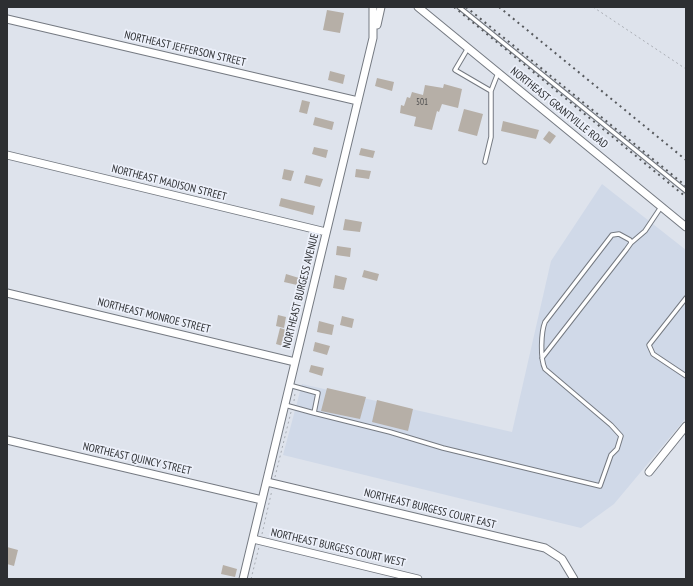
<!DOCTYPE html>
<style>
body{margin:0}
#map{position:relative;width:693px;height:586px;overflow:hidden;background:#dee3ec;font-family:"PT Sans Narrow",sans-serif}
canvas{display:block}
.frame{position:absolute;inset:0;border:8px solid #2d2f32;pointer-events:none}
</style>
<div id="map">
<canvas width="693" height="586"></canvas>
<div class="frame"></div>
</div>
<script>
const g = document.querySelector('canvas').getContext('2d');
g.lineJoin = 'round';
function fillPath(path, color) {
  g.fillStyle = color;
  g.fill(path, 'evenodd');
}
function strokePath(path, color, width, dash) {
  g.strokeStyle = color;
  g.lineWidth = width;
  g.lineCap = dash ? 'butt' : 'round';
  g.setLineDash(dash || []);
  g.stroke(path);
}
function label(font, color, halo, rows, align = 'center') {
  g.font = font + ' "PT Sans Narrow",sans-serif';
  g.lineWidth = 3.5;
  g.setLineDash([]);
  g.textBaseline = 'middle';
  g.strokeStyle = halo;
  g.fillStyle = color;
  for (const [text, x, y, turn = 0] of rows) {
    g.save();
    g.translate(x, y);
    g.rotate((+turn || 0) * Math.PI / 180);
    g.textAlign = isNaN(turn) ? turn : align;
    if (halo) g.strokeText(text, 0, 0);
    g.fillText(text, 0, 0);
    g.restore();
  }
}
fillPath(new Path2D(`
 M 602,184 L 686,250 L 686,418 L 614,504 L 581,528 L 283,455 L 302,384 L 512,432 L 551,261 Z`), '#d0d9e8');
fillPath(new Path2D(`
 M 327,10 L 344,13 L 340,33 L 323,30 Z
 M 330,71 L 345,75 L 343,84 L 328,80 Z
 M 377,78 L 394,82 L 392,91 L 375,86 Z
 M 444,84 L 462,89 L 458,108 L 442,104 L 439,112 L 437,111 L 432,130 L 414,126 L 416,117 L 400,113 L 401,105 L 404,106 L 407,97 L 410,98 L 412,92 L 423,95 L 425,85 L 443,88 Z
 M 302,100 L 310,102 L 307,114 L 299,112 Z
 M 464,109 L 483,114 L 477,136 L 458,131 Z
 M 315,117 L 334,122 L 332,130 L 313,125 Z
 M 503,121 L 539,130 L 536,139 L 501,131 Z
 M 549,131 L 556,136 L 550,144 L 543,139 Z
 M 314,147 L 328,150 L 326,158 L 312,154 Z
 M 361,148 L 375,151 L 373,158 L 359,155 Z
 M 284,169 L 294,171 L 291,181 L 282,179 Z
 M 356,169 L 371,171 L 369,179 L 355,177 Z
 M 306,175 L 323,179 L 320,187 L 304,183 Z
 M 281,198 L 315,206 L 313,215 L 279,206 Z
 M 345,219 L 362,222 L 360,232 L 343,230 Z
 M 337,246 L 351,248 L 350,257 L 336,255 Z
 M 364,270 L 379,274 L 377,281 L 362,277 Z
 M 286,274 L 299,278 L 297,285 L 284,282 Z
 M 335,275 L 347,278 L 344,290 L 333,288 Z
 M 278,315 L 286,317 L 284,328 L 276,326 Z
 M 342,316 L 354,319 L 352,328 L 340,325 Z
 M 319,321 L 334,325 L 332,335 L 317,332 Z
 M 280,328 L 290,331 L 286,347 L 276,344 Z
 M 315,342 L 330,346 L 327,355 L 313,351 Z
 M 311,365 L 324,368 L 322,376 L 309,372 Z
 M 327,388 L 366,397 L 360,419 L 321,411 Z
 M 377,400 L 413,409 L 408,431 L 372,422 Z
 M 7,547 L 18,550 L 14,566 L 7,564 Z
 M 223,565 L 237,569 L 235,577 L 221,574 Z`), '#b6afa7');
const lane = new Path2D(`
 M 459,7 L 686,191
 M 468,48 L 455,70 L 491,91
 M 485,162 L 491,137 L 491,91 L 498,73
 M 631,243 L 645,231 L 661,207
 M 686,298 L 649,345 L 653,354 L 686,376
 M 285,405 L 314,413 L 318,393 L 289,385
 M 314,413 L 390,432 L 443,448 L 600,486 L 611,455 L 617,449 L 621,436 L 611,425 L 545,369 C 540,359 541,332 545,322 L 612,235 L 619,234 L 630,240 L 631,243 L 626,250 L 542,358`);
const street = new Path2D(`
 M 418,7 L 686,227
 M 7,19 L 358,101
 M 377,25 L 381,7
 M 7,155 L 326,232
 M 7,293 L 295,362
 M 7,440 L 262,500
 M 649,472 L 686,426
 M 267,482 L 545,548 L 562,559 L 574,579
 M 253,539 L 418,579
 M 243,579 L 373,38 L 373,7`);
strokePath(lane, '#757a82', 5.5);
strokePath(street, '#757a82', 9);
strokePath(new Path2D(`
 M 593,7 L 686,69
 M 294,401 L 295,393
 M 275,477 L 291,412
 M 262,534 L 272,490
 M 251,579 L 259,547`), '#a9adb4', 1, [2, 3]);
strokePath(lane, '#fff', 3.5);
strokePath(street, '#fff', 7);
strokePath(new Path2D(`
 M 454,7 L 686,197
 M 466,7 L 686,186
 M 499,7 L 686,160`), '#575a5e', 2, [2, 4]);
label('9px', '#4f4f4f', null, [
 ["501",422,102]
]);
label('11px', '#2d2f32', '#ecf0fa', [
 ["NORTHEAST JEFFERSON STREET",185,49,13],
 ["NORTHEAST GRANTVILLE ROAD",559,108,39],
 ["NORTHEAST MADISON STREET",169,183,14],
 ["NORTHEAST BURGESS AVENUE",301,291,-76],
 ["NORTHEAST MONROE STREET",154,316,14],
 ["NORTHEAST QUINCY STREET",137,459,13],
 ["NORTHEAST BURGESS COURT EAST",430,509,14],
 ["NORTHEAST BURGESS COURT WEST",338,548,13]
]);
</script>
